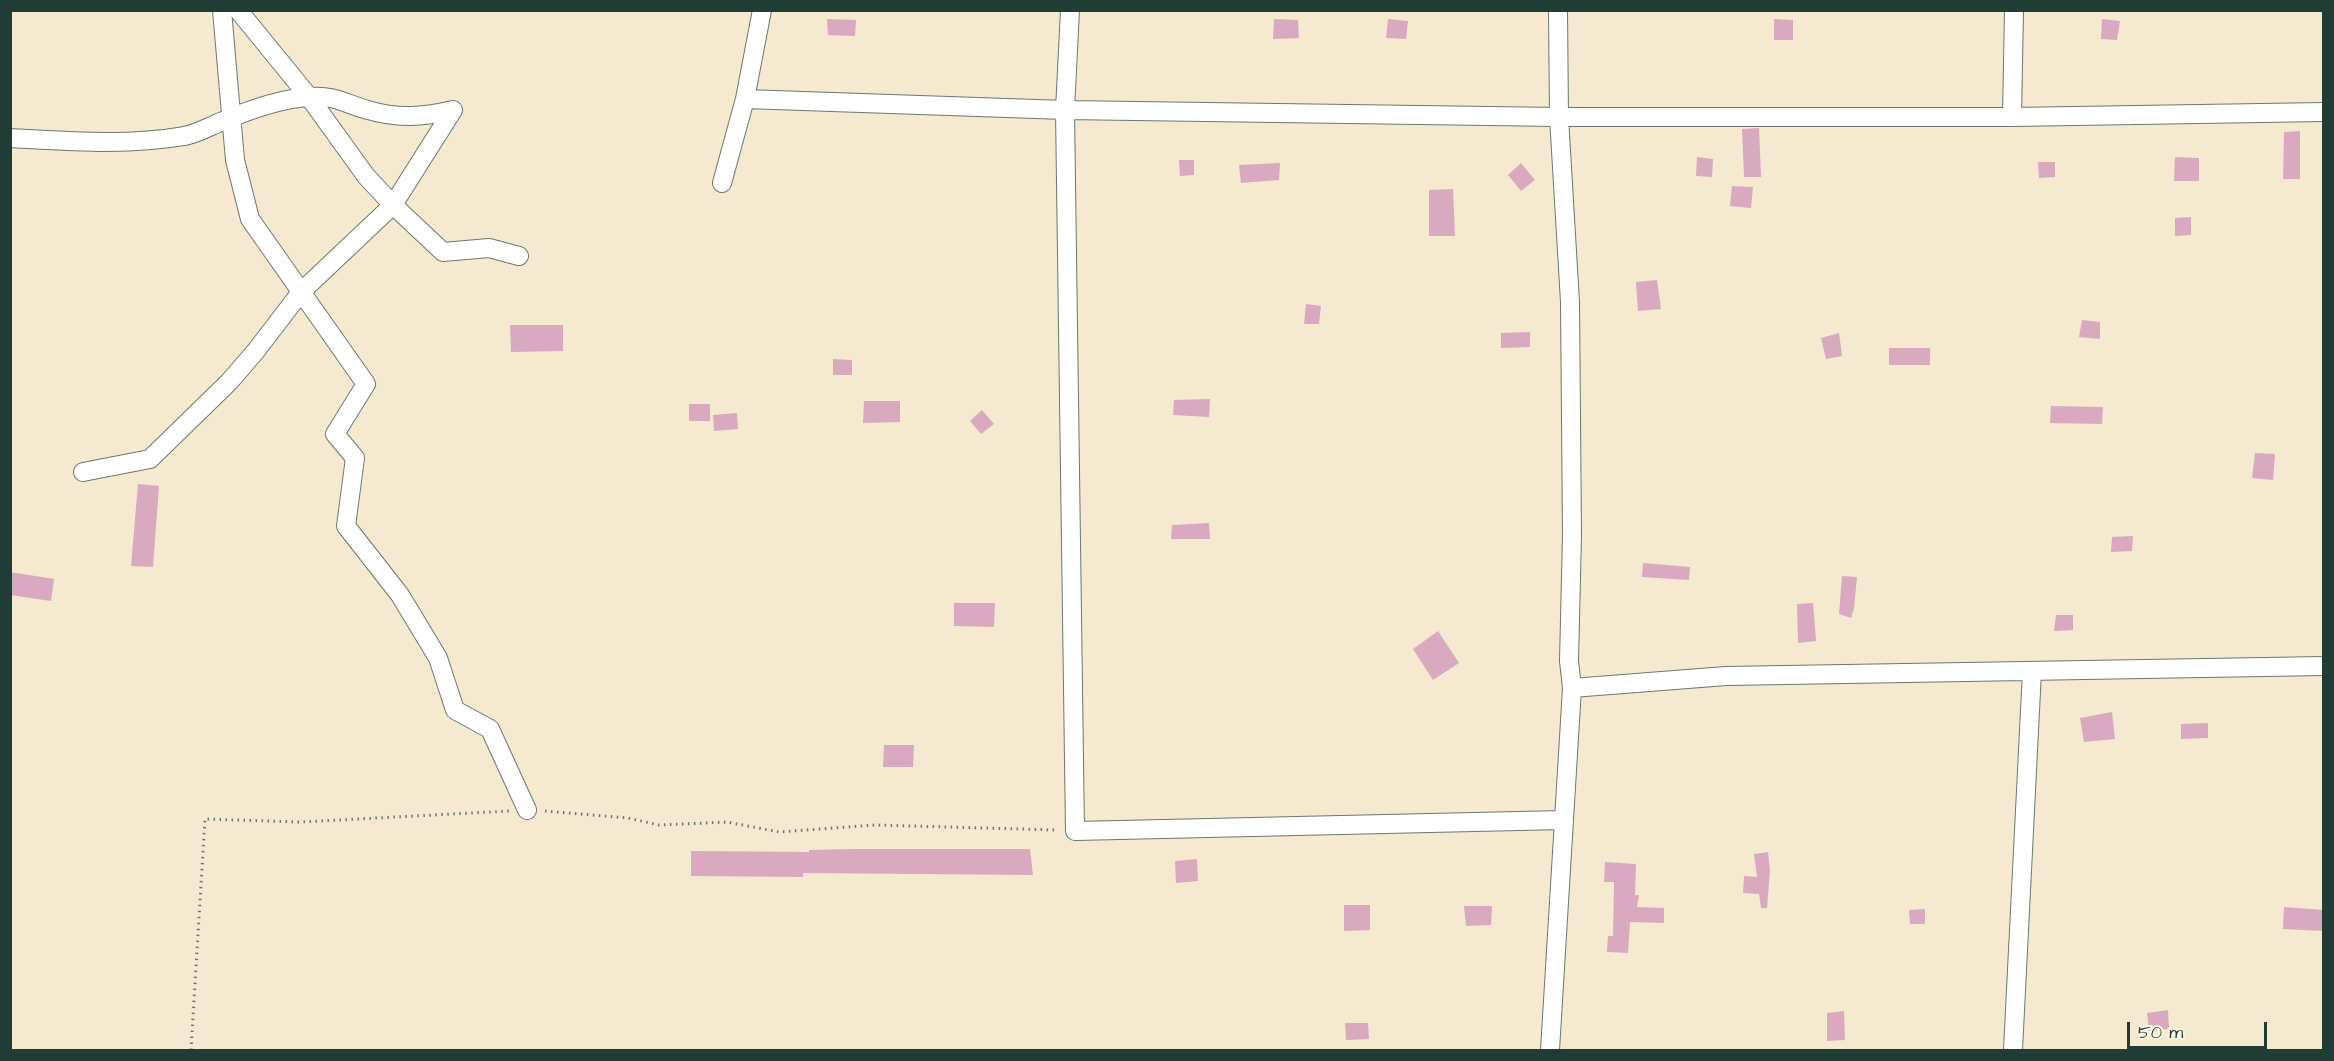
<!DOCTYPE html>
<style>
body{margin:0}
#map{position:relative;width:2334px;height:1061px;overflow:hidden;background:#f5e9d0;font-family:"Architects Daughter",sans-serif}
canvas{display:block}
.frame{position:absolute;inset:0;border:12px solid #1f3d34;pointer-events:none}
.scale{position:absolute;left:2127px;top:1022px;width:140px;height:27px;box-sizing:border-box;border:3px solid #1f3d34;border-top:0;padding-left:8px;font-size:18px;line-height:21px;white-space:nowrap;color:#1f3d34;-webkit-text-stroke:4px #fcf5e5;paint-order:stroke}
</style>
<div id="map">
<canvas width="2334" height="1061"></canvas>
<div class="frame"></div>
<div class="scale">50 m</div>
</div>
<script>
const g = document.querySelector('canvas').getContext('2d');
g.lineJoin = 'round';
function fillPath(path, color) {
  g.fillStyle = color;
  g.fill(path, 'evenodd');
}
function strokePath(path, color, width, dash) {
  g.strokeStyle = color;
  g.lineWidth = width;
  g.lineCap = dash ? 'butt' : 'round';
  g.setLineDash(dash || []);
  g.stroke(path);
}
fillPath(new Path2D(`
 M 827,19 L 856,20 L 855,36 L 828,35 Z
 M 1274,19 L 1298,20 L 1299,38 L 1273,39 Z
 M 1388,19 L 1408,21 L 1406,39 L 1386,38 Z
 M 1774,19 L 1793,20 L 1793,40 L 1774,40 Z
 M 2102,19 L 2120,21 L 2117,40 L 2101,39 Z
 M 1759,128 L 1761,177 L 1744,177 L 1742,129 Z
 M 2300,131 L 2300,179 L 2283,179 L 2284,132 Z
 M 1697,157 L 1713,159 L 1712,177 L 1696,176 Z
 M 2175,157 L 2199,158 L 2199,181 L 2174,181 Z
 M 1179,160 L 1194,160 L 1194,175 L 1180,176 Z
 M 2038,162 L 2055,162 L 2055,177 L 2039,178 Z
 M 1280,163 L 1279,180 L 1241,183 L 1239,165 Z
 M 1521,163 L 1535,180 L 1521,191 L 1508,175 Z
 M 1732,186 L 1753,187 L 1751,208 L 1730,206 Z
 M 1453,189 L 1455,236 L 1429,236 L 1429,190 Z
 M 2191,217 L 2191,235 L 2175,236 L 2175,218 Z
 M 1657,280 L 1661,309 L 1638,311 L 1636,282 Z
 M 1306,304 L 1321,306 L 1319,324 L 1304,324 Z
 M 2082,320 L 2100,322 L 2100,339 L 2079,337 Z
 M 510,325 L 563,325 L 563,351 L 511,352 Z
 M 1530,332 L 1530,347 L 1501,348 L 1501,333 Z
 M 1839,333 L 1842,356 L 1826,359 L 1821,338 Z
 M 1889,348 L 1930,348 L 1930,365 L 1889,365 Z
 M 833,359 L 852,360 L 852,375 L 833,375 Z
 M 1210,399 L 1209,417 L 1173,415 L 1174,400 Z
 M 864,401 L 900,401 L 900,422 L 863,423 Z
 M 689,404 L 710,404 L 710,421 L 689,421 Z
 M 2051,406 L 2103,407 L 2102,424 L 2050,423 Z
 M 982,410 L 994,424 L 981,434 L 970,421 Z
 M 737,413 L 738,429 L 714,431 L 713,415 Z
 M 2255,453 L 2275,454 L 2273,480 L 2252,478 Z
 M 138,484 L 159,486 L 153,567 L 131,566 Z
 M 1209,523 L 1210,539 L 1171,539 L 1172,525 Z
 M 2133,536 L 2132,551 L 2111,552 L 2112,537 Z
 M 1643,563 L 1690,567 L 1689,580 L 1642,577 Z
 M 10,572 L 54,579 L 51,601 L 10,595 Z
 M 1842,576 L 1857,577 L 1854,608 L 1851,618 L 1839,614 Z
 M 954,603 L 995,603 L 994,627 L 954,626 Z
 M 1813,603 L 1816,641 L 1798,643 L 1797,604 Z
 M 2056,615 L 2073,615 L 2073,630 L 2054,631 Z
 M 1438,631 L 1459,663 L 1433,680 L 1413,649 Z
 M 2112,712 L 2115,739 L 2084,742 L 2080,718 Z
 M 2208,723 L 2208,738 L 2181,739 L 2181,724 Z
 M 884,745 L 914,745 L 913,767 L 883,767 Z
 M 854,849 L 1030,849 L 1033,875 L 803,873 L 803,877 L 691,876 L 691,851 L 809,852 L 809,850 Z
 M 1768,852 L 1770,870 L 1767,908 L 1761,908 L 1759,894 L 1743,893 L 1744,876 L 1757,877 L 1754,854 Z
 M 1197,859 L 1198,881 L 1176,883 L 1175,861 Z
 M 1605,862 L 1636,864 L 1635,895 L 1639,895 L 1637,907 L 1664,908 L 1664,923 L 1630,922 L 1628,953 L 1607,952 L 1608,936 L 1613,936 L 1614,882 L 1604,882 Z
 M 1344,905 L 1370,905 L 1370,930 L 1344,931 Z
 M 1464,906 L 1492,906 L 1491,925 L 1466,926 Z
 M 2284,907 L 2324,910 L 2324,931 L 2283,929 Z
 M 1925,909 L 1925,924 L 1910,924 L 1909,910 Z
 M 2168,1010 L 2169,1029 L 2149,1031 L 2147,1013 Z
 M 1844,1011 L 1845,1040 L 1827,1041 L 1827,1013 Z
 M 1345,1023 L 1368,1023 L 1369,1039 L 1346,1040 Z`), '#d9a9c0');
const street = new Path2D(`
 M 222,10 L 235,160 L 250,219 L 366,384 L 335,434 L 355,458 L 346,526 L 400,595 L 438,658 L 455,710 L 490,729 L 527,810
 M 238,10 L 309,97 L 366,176 L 393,205 L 443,252 L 489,248 L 519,256
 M 1070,10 L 1065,110 L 1075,831 L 1563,820
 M 745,99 L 1065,110 L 1559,117 L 2012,117 L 2324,112
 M 2012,117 L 2014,10
 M 10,138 C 67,141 128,146 184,136 C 197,134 210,126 223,121 C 249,110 282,98 311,97 C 334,95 346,104 368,110 C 398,119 423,117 453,110
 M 722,183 L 745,99 L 762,10
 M 83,472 L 150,459 L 229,382 L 255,352 L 301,292 L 393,205 L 453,110
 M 1572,688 L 1726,676 L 2324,666
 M 1550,1050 L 1572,688 L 1569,661 L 1572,535 L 1570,302 L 1559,117 L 1558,10
 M 2013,1050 L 2032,671`);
strokePath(street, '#6a796b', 20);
strokePath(new Path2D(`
 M 545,811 L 628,818 L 659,825 L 727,822 L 779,832 L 875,825 L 1058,830
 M 191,1050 L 205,819 L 301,822 L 509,811`), '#6a796b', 3, [1.5, 4.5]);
strokePath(street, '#fff', 18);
</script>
